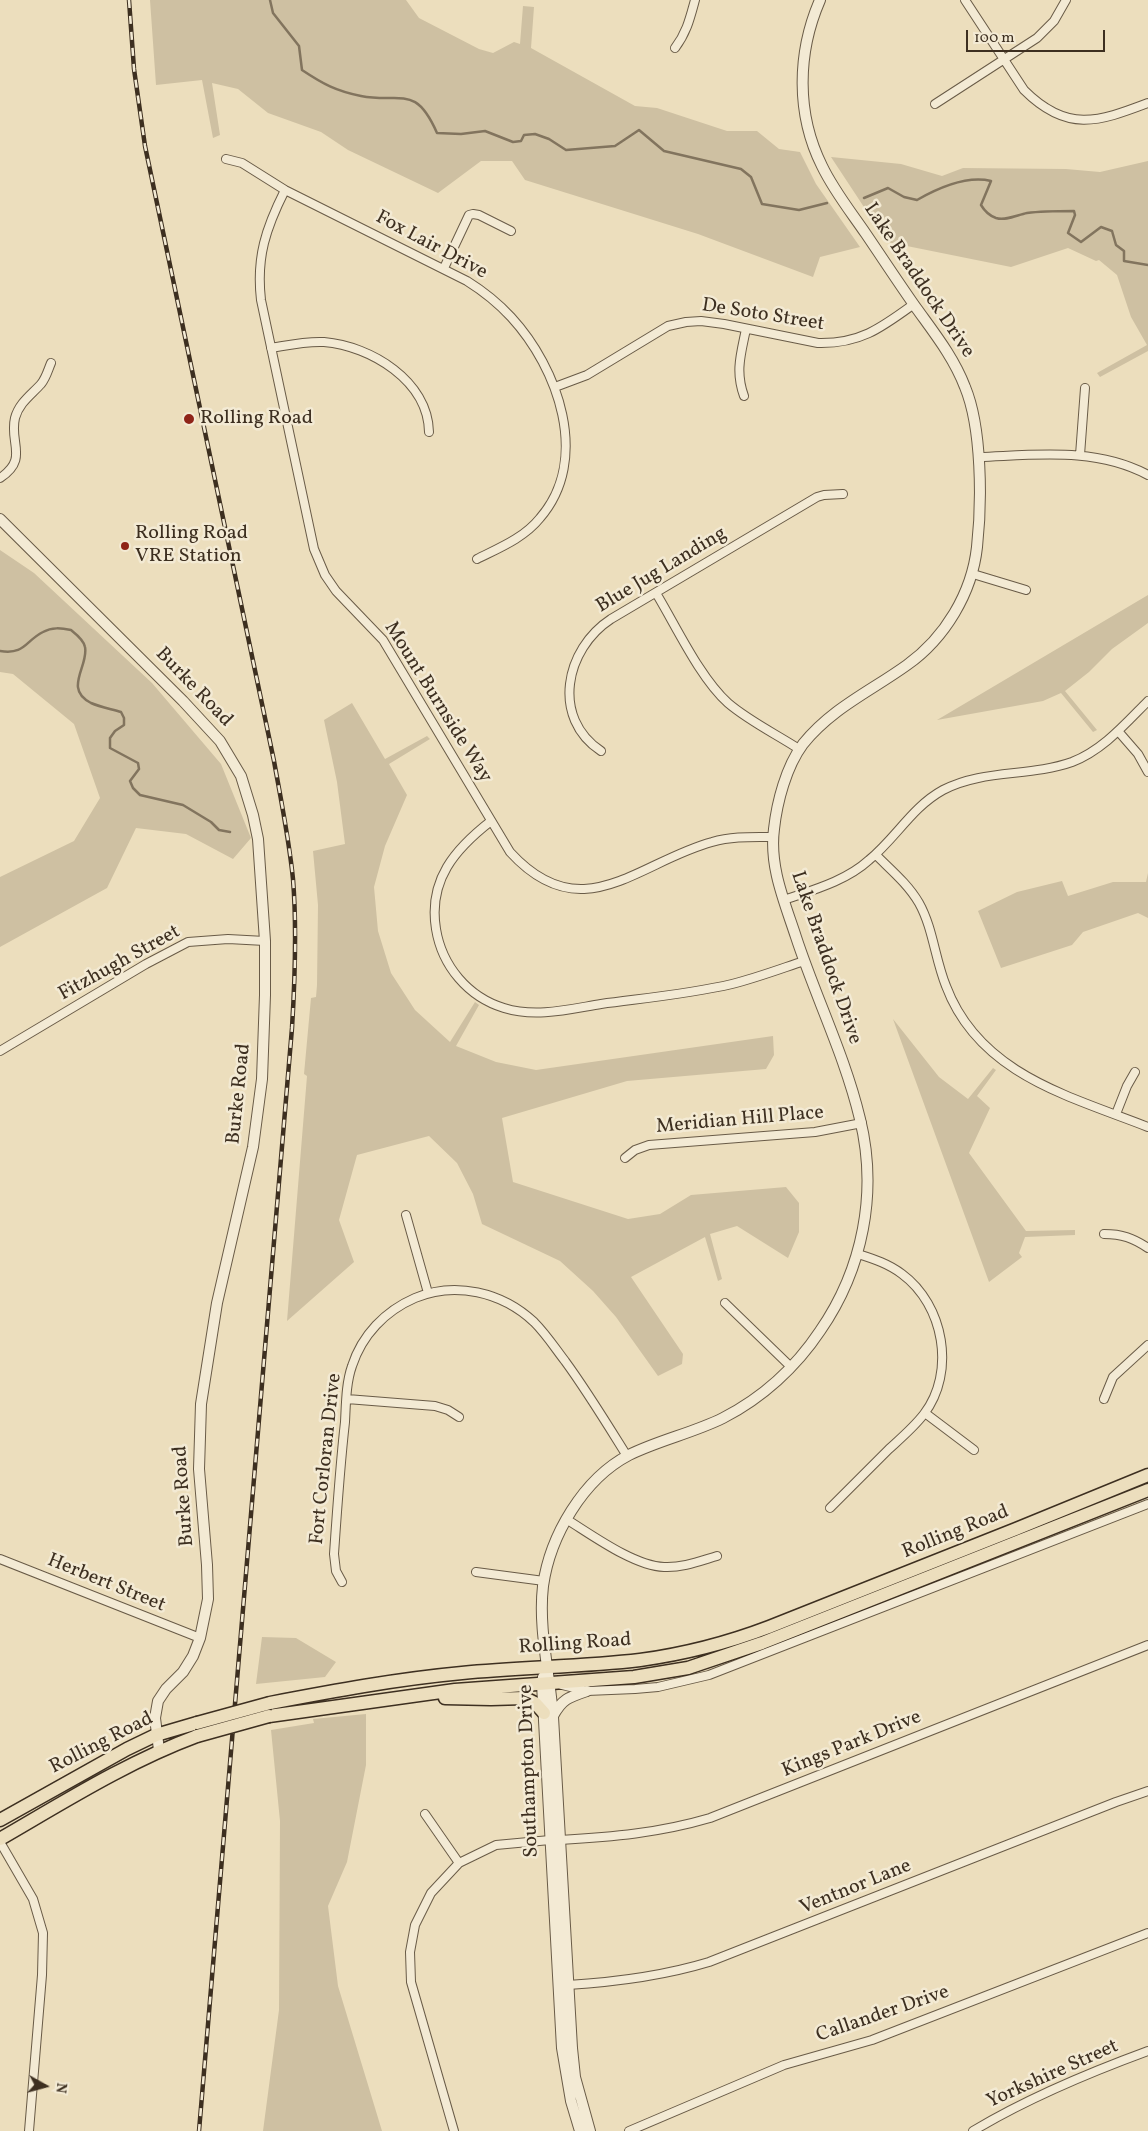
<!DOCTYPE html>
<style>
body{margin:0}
#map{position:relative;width:1148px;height:2131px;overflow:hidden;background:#ecdebd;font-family:Vollkorn,serif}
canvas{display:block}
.north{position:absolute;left:20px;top:2061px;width:50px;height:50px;-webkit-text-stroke:4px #f3ead4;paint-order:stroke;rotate:97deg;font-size:14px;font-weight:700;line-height:20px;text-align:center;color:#3d2f20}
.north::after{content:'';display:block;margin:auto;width:18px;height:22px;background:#3d2f20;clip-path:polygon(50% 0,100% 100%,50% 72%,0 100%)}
.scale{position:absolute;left:966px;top:30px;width:139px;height:22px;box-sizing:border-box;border:2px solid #3d2f20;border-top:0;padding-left:6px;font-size:15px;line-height:18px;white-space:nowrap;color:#3d2f20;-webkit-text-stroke:4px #f3ead4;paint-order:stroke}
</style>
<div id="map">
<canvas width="1148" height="2131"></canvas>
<div class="north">N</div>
<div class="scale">100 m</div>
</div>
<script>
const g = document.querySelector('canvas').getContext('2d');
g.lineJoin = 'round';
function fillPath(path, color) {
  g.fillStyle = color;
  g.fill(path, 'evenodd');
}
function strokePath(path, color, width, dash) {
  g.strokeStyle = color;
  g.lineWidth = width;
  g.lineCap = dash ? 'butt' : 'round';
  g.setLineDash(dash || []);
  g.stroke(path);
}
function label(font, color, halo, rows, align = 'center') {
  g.font = font + ' Vollkorn,serif';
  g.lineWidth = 5;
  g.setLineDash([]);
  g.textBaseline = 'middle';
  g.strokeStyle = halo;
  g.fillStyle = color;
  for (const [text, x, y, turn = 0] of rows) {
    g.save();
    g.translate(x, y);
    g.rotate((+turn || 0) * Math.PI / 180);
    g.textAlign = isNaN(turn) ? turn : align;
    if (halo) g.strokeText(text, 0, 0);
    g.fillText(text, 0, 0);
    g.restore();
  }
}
fillPath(new Path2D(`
 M 150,0 L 406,0 L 419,18 L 479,49 L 493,53 L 514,42 L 520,44 L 523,6 L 534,7 L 531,48 L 635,106 L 657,108 L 727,131 L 757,131 L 779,149 L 800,152 L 816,184 L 860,247 L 820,257 L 813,277 L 698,234 L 525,180 L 512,161 L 481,161 L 438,193 L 348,150 L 321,132 L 268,113 L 238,89 L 212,83 L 220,135 L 213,138 L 202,80 L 156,85 Z
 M 831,157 L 901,164 L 942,176 L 963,168 L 1066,169 L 1100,172 L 1148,161 L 1148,351 L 1100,377 L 1097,373 L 1147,345 L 1131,317 L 1117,275 L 1099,260 L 1096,261 L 1068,248 L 1011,267 L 887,242 Z
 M 0,550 L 34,573 L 152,683 L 221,764 L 251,838 L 233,859 L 186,834 L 136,828 L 107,888 L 0,947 L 0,877 L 74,841 L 100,798 L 74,724 L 13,674 L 0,672 Z
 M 1148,595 L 1148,623 L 1112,649 L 1089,672 L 1065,691 L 1097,730 L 1093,732 L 1061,693 L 1043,701 L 937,720 Z
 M 352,703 L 385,759 L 427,736 L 430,739 L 389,764 L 407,795 L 385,846 L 374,887 L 378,931 L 391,973 L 415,1010 L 450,1042 L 475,1002 L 479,1005 L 456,1046 L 496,1062 L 536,1070 L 773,1036 L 774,1055 L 766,1069 L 627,1081 L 502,1118 L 513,1182 L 628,1219 L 660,1214 L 691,1195 L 786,1187 L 799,1203 L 799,1232 L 788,1258 L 737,1226 L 710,1234 L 722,1279 L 718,1281 L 705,1237 L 631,1277 L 683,1354 L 682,1364 L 658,1376 L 616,1317 L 593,1291 L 560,1261 L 482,1224 L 473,1194 L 457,1163 L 429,1136 L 357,1155 L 339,1220 L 354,1262 L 287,1321 L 307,1076 L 304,1074 L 311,998 L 316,997 L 317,985 L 318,905 L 313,851 L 345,844 L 337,782 L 324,720 Z
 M 1148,873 L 1148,918 L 1138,913 L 1083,932 L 1072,945 L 1001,968 L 978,911 L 1017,892 L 1062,881 L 1068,896 L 1113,882 L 1146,882 Z
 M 893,1019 L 939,1077 L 968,1099 L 993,1068 L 996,1070 L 977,1096 L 990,1108 L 969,1153 L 1026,1231 L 1075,1230 L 1075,1235 L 1025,1237 L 1019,1253 L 1022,1257 L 989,1282 Z
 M 262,1637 L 296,1638 L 336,1662 L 325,1677 L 256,1684 Z
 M 366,1714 L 366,1765 L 347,1862 L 328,1906 L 338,1986 L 382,2131 L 263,2131 L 279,2010 L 280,1821 L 271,1730 L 314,1723 L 313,1719 Z`), '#cec0a2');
strokePath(new Path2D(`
 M 270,0 L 273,13 L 299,46 L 302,70 C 323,84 336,91 361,96 C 401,104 415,83 437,133 L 461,134 L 485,131 L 513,142 L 521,141 L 524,135 L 535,134 L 549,139 L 566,150 L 615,146 L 639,130 L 664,151 L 741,169 L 751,177 L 762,204 L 799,210 L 827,203
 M 864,198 L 888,188 L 904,197 L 917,200 C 938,188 966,175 991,181 L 981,205 C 984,210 990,216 996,218 C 1006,221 1017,215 1027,213 C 1042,211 1058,211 1074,211 L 1075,215 L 1068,233 L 1081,242 L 1101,227 L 1112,231 L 1116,245 L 1124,251 L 1124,261 L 1148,265
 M 0,651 C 25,655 25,641 43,632 C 52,627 61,628 71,630 C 76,634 84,640 85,647 C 89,666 63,689 91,703 C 100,707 111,709 121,712 L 124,718 L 124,725 L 115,731 L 110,738 L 110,748 L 138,763 L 139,769 L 130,781 L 133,788 L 140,795 L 183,805 L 211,822 L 219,830 L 230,832`), '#82745e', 2.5);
const minor = new Path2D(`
 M 965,0 L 1024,90 C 1067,133 1098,122 1148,103
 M 675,48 C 687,32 690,18 695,0
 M 935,104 L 1037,38 L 1054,21 L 1066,0
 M 226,159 L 242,163 L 285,190 L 467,281 C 483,291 498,303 511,317 C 558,368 591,459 540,518 C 524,538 499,548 477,559
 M 285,190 C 266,228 256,257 261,300 L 314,549 L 325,575 L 336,591 L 383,640 L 510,852 C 582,931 638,862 712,842 C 732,836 752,837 773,837
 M 444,268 L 469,215 L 473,214 L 479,215 L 511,231
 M 271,348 C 289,345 306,341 324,342 C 371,346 428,381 429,432
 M 555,387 L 587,375 L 668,326 L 686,322 L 701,321 L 724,324 L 818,343 C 860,344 881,328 914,304
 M 744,396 C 735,371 741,354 746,329
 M 1080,455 L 1085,388
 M 979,457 C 1036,455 1096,447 1148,475
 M 0,478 C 29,459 9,443 15,418 C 19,403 31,395 41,384 C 46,378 48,370 51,363
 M 973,574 L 1026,590
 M 656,593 C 676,626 700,678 728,703 C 749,721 776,734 799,749
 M 1118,731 L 1138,754 L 1148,772
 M 601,751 C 551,718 565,649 611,619 L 817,497 L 824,495 L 843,494
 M 491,821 C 455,849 428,880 436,929 C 442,966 468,997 504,1008 C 536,1018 570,1009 601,1004 C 645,998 689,994 732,984 C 756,978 780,969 804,961
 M 876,855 C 891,870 908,884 919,903 C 933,928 935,959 946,986 C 979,1074 1069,1096 1148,1127
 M 784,900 C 813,890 846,881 869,860 C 896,838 912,807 943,790 C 983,769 1030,777 1072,762 C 1103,750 1125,724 1148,701
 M 0,1051 L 146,964 L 188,942 L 228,939 L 265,941
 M 1116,1114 L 1127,1086 L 1135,1072
 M 625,1158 L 635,1150 L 649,1145 L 815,1132 L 862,1123
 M 406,1215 L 428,1293
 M 1104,1234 C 1122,1234 1133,1238 1148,1248
 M 725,1303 L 791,1367
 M 347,1399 L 435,1406 L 448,1410 L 459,1417
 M 1104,1399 L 1113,1377 L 1148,1345
 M 925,1413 L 974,1450
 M 830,1508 C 850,1488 869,1469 889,1449 C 901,1438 914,1427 924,1414 C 956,1372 944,1305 902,1274 C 889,1264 874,1259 858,1254
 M 566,1519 C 592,1535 634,1566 664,1567 C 682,1568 700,1561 717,1556
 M 0,1559 L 200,1638
 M 476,1572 L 544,1581
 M 342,1582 L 336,1571 L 334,1554 C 337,1510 340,1466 345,1422 C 346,1403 346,1383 352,1366 C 362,1335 385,1311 415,1298 C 455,1281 502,1292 534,1322 C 546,1334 555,1348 565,1361 C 587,1391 607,1424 627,1456
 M 562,1685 L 587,1691 L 635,1689 L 658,1687 L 709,1675 L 1148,1504
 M 425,1814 L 459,1863
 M 560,1840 C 612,1837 659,1833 710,1818 L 1148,1645
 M 0,1842 L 33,1899 L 43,1933 L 42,1975 L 29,2131
 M 568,1985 C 616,1982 663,1976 709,1962 L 1116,1802 L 1148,1791
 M 454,2131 L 411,1982 L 410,1952 L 415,1925 L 431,1893 L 459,1863 L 496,1845 L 550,1840
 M 629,2131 L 784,2065 L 872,2040 L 1148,1933
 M 973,2131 C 1028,2098 1088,2073 1148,2051`);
const tertiary = new Path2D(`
 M 0,519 L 183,701 L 220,741 L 241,776 L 253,815 L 258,839 L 265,941 L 265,995 L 262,1079 L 253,1147 L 217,1303 L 201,1404 L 199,1469 L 207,1565 L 208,1599 L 200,1638 L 193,1656 L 183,1672 L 166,1689 L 158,1701 L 155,1718 L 159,1750
 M 543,1677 L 542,1684 L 562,2048 L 571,2101 L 580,2131
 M 553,1716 C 562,1699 569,1697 587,1691
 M 590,2131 L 575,2077 L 572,2048 L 553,1717 C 550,1674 538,1629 543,1586 C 550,1536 583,1479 629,1455 C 659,1440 693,1433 723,1418 C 762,1398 796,1367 820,1331 C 863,1269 878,1192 860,1119 C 845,1056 816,998 796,937 C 785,903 769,867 774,829 C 777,802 786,767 803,744 C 832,708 871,691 907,665 C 945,638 972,593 977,547 C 982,502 982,428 965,387 C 954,358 935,334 917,309 C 900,285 883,259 866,234 C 851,212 834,191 822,166 C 796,114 797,53 820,0`);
const primary = new Path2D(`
 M 445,1698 L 491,1699 L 525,1698 L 535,1703 L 544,1713
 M 270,1703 C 333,1691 397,1679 462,1673 C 521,1667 581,1667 640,1660 C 684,1654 727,1643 769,1627 L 1016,1529 L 1148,1475
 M 269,1716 L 455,1690 L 634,1677 L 688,1668 L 762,1643 L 1148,1490
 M 0,1820 L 127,1749 L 156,1735 L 197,1723
 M 0,1839 C 64,1802 127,1762 197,1736`);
strokePath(minor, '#695b47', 10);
strokePath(tertiary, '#695b47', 12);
strokePath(primary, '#3d2f20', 15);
strokePath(minor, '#f3ead4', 8);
strokePath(tertiary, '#f3ead4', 10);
strokePath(primary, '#ecdebd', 12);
const rail = new Path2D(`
 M 129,0 L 134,69 L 145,146 L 274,761 C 281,800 289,839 293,879 C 297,929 295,979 292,1028 L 199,2131`);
strokePath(rail, '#3d2f20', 4.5);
strokePath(rail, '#f3ead4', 2.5, [8]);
const primaryBridge = new Path2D(`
 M 197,1723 L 270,1703
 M 197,1736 L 269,1716`);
strokePath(primaryBridge, '#3d2f20', 15, []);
strokePath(primaryBridge, '#ecdebd', 12);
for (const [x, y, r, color] of [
 [189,419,6,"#8f2418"],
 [125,546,5,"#8f2418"]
]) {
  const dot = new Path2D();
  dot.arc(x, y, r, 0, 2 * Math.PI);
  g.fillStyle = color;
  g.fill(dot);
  strokePath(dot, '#f3ead4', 2);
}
label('20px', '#3d2f20', '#f3ead4', [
 ["Fox Lair Drive",431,246,28],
 ["Lake Braddock Drive",918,281,56],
 ["De Soto Street",763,316,9],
 ["Blue Jug Landing",662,571,-31],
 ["Burke Road",193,688,46],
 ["Mount Burnside Way",437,703,58],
 ["Lake Braddock Drive",825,958,71],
 ["Fitzhugh Street",120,964,-29],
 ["Burke Road",240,1094,-84],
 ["Meridian Hill Place",740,1121,-5],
 ["Fort Corloran Drive",327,1459,-84],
 ["Burke Road",185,1496,-94],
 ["Rolling Road",956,1533,-22],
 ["Herbert Street",106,1584,22],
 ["Rolling Road",575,1645,-4],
 ["Rolling Road",102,1744,-27],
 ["Kings Park Drive",852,1745,-22],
 ["Southampton Drive",530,1771,-92],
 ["Ventnor Lane",856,1888,-22],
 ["Callander Drive",883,2015,-19],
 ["Yorkshire Street",1053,2075,-24]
]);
label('20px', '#3d2f20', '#f3ead4', [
 ["Rolling Road",200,419],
 ["Rolling Road",135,534],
 ["VRE Station",135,557]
], 'left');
</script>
